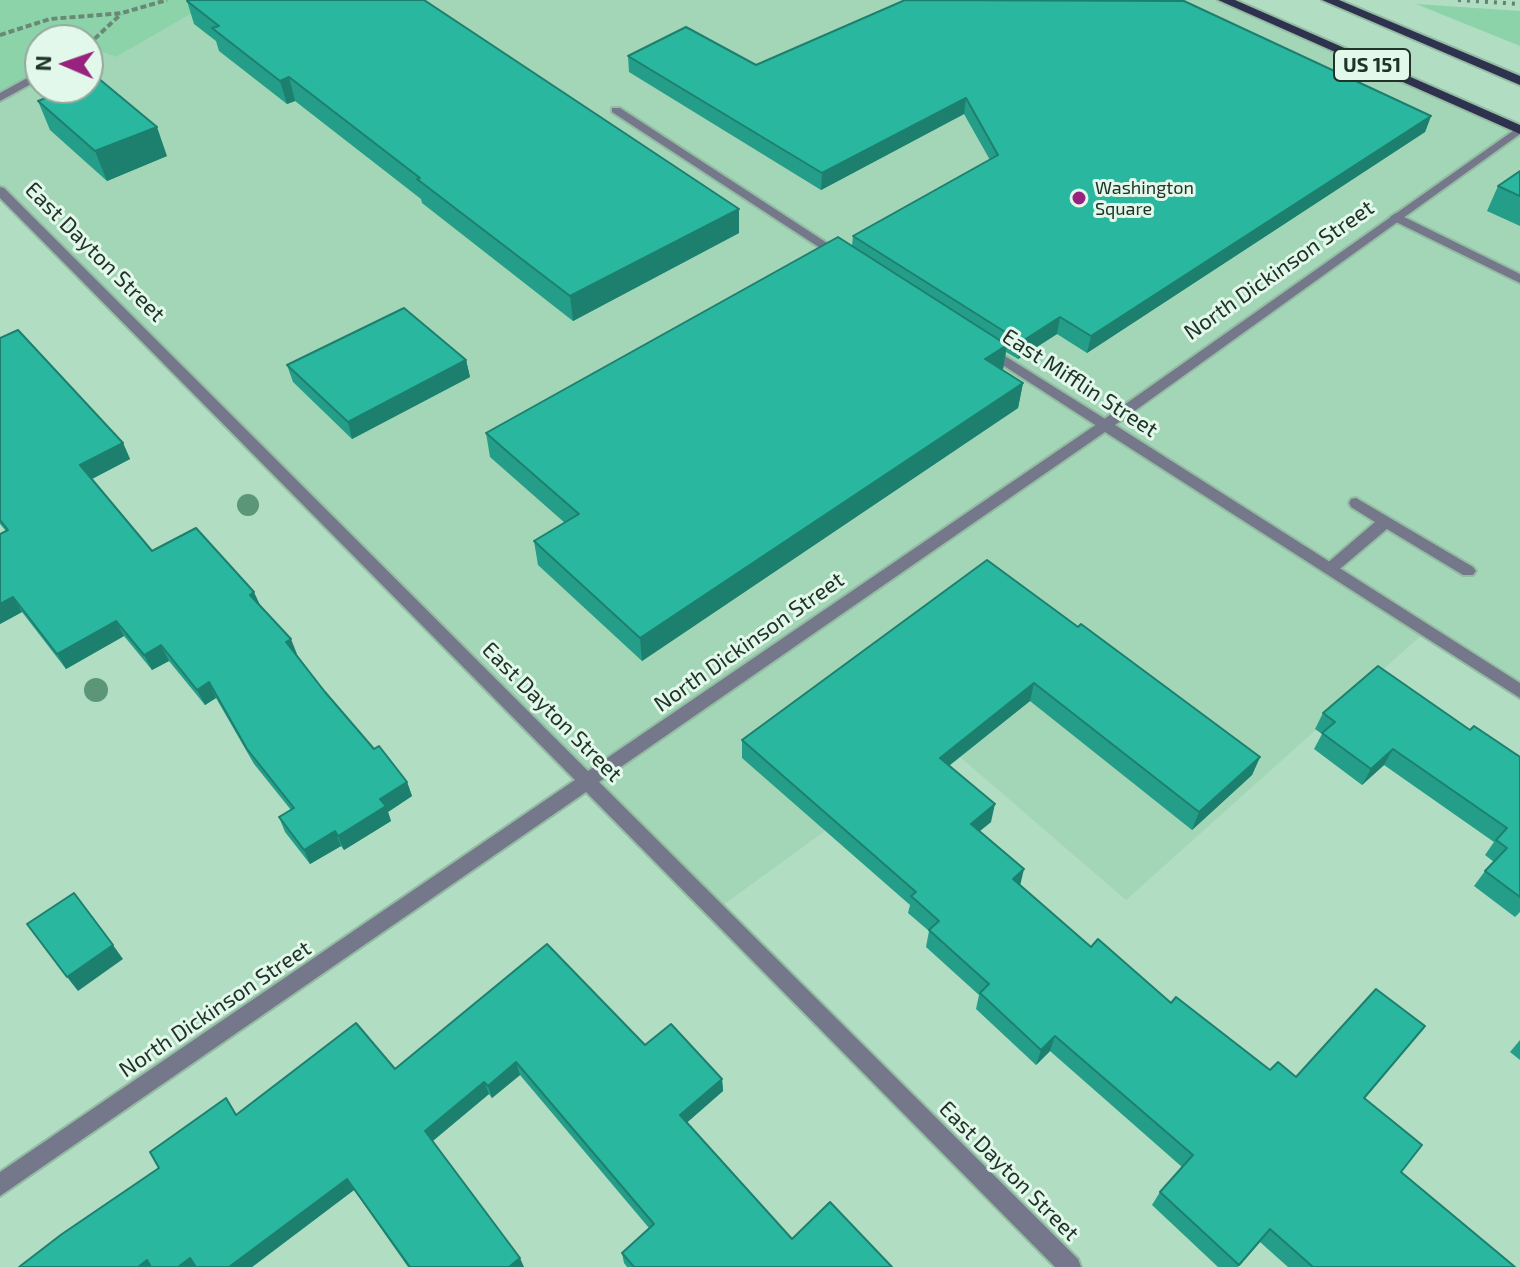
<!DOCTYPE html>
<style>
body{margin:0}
#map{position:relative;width:1520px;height:1267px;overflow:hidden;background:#b1ddc2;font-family:"Exo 2",sans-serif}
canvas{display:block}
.north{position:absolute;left:24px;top:24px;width:80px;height:80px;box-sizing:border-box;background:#e2f8ea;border:2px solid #95a99d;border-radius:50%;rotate:272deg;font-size:22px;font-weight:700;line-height:32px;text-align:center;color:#213329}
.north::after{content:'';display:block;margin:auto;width:28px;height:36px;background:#98237f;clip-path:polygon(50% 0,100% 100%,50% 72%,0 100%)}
</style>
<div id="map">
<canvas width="1520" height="1267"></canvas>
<div class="north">N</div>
</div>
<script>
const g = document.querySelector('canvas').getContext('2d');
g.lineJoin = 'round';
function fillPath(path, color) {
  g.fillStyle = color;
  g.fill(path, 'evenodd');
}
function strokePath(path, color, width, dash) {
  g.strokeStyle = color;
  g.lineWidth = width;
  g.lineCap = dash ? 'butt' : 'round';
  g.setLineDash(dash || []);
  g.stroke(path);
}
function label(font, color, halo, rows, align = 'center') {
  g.font = font + ' "Exo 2",sans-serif';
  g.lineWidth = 6;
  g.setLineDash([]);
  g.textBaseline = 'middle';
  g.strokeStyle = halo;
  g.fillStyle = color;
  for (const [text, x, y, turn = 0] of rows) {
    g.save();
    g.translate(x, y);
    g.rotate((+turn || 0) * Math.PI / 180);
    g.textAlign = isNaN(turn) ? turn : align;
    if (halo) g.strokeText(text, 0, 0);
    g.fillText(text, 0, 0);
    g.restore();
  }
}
fillPath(new Path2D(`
 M 215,0 L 1224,0 L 1520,130 L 1520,691 L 1426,631 L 1126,900 L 945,744 L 716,910 L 0,191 L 0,98 L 40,74 L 40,88 L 88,88 L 88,47 L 116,57 Z`), '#a2d6b6');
fillPath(new Path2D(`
 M 0,0 L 215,0 L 116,57 L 88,47 L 88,40 L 40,40 L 40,74 L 0,98 Z
 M 1416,4 L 1520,11 L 1520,46 Z`), '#8cd3aa');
const service = new Path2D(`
 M 612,108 L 620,108 L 847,256 L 845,259 L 837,259 L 612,112 Z
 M 1396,213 L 1520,274 L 1520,283 L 1392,220 L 1390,217 Z
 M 989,346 L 1110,422 L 1112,425 L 1110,428 L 1100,428 L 984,353 L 982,350 Z
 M 1356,498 L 1473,567 L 1476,571 L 1473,575 L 1463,575 L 1387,529 L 1335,573 L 1325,573 L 1322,569 L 1325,565 L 1375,522 L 1351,507 L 1349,503 L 1351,499 Z`);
const minor = new Path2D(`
 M 40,71 L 40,79 L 0,101 L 0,93 Z
 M 1520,126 L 1520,134 L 1115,425 L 1520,683 L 1520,698 L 1105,432 L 599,782 L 1078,1259 L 1081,1267 L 1055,1267 L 586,792 L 0,1196 L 0,1172 L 575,780 L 0,198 L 0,187 L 4,188 L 588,771 L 1100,422 Z`);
const primary = new Path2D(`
 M 1218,0 L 1235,0 L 1520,125 L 1520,134 Z
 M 1322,0 L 1339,0 L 1520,76 L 1520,85 Z`);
strokePath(service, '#94bba3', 4);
strokePath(minor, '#94bba3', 4);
strokePath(primary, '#94bba3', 4);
strokePath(new Path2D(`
 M 0,35 L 50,19 L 122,13 L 167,0
 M 88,45 L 121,14`), '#698875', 4, [6, 3]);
fillPath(service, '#75788a');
fillPath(minor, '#75788a');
fillPath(primary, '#2e324e');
strokePath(new Path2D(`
 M 1458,0 L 1520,4`), '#648270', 4, [3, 6]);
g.fillStyle = '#5a9677';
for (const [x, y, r] of [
 [248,505,11],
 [96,690,12]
]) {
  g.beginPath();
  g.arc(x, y, r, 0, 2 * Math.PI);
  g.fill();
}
fillPath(new Path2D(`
 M 187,1 L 739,233 L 573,321 L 422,203 L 421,199 L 295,101 L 287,104 L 219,51 L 216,41 L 194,24 Z
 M 628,56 L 756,65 L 1431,116 L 1425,132 L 1087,353 L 1057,334 L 1018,359 L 1006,352 L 1003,369 L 1002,370 L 1023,383 L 1018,408 L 642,661 L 538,565 L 534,541 L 565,523 L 490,457 L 486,433 L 852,246 L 853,236 L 990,160 L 964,114 L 821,190 L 629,72 Z
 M 38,101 L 167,156 L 107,181 L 50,130 Z
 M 1520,171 L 1520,226 L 1487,211 L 1498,186 Z
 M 0,338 L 123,443 L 130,459 L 92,479 L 152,551 L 260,605 L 325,692 L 374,749 L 407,782 L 412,796 L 388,812 L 391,821 L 344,850 L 341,846 L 310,864 L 285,832 L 279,817 L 291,810 L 254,764 L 216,698 L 205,705 L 169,661 L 152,670 L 124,636 L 66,669 L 22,612 L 0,624 L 6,531 L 0,524 Z
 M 466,360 L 470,377 L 352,439 L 293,382 L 287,365 Z
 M 1078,627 L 1260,757 L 1252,775 L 1192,830 L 1030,701 L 949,766 L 991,822 L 980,831 L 1020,885 L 1091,947 L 1270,1070 L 1296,1077 L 1412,1042 L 1365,1098 L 1401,1172 L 1515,1267 L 1288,1267 L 1260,1242 L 1238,1267 L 1218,1267 L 1152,1205 L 1160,1192 L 1182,1167 L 1050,1051 L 1036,1065 L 976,1009 L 979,995 L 926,947 L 929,931 L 908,913 L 910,905 L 742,758 L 742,740 Z
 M 1323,713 L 1470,730 L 1520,757 L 1520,912 L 1515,917 L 1474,886 L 1485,871 L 1494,862 L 1485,855 L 1494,842 L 1384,765 L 1362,785 L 1314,749 L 1322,734 L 1315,729 Z
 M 1520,1040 L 1520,1060 L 1510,1052 Z
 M 645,1045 L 722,1079 L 723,1091 L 687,1122 L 792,1239 L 892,1267 L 627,1267 L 624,1263 L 622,1253 L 649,1228 L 520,1075 L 492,1098 L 489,1094 L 433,1141 L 524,1267 L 408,1267 L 354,1190 L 252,1267 L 19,1267 L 237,1115 L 395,1069 Z`), '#249d89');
fillPath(new Path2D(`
 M 289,77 L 295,101 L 287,104 L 280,81 Z
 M 966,98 L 964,114 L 821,190 L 822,173 Z
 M 1431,116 L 1425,132 L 1087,353 L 1091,336 Z
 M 157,127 L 167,156 L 107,181 L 95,151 Z
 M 739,209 L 739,233 L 573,321 L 570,296 Z
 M 1060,317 L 1057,334 L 1018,359 L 1021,342 Z
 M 1007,345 L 1003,369 L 981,383 L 985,359 Z
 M 466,360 L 470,377 L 352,439 L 348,422 Z
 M 1023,383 L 1018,408 L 642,661 L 640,638 Z
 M 123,443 L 130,459 L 88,481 L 80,465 Z
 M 254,592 L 261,607 L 250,595 Z
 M 13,597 L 22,612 L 0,624 L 0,604 Z
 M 116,621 L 124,636 L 66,669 L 57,654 Z
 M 291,639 L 297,654 L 292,657 L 286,642 Z
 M 161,645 L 169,661 L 152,670 L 144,655 Z
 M 209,682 L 216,698 L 205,705 L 197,690 Z
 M 1034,683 L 1030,701 L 937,775 L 940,758 Z
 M 1393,749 L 1384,765 L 1362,785 L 1371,769 Z
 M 1260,757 L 1252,775 L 1192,830 L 1199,812 Z
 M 407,782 L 412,796 L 388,812 L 391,821 L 344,850 L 338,836 L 380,799 Z
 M 995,804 L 991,822 L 967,841 L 971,824 Z
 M 335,831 L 341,846 L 310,864 L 304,850 Z
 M 1024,869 L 1020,886 L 1013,879 Z
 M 113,945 L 123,959 L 78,991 L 67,977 Z
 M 1055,1036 L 1050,1051 L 1036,1065 L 1041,1050 Z
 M 516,1062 L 520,1075 L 492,1098 L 488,1086 Z
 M 722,1079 L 723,1091 L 682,1127 L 680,1115 Z
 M 484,1082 L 489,1094 L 430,1143 L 425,1131 Z
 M 347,1179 L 354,1190 L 252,1267 L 229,1267 Z
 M 190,1258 L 198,1267 L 178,1267 Z
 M 520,1258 L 524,1267 L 509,1267 Z
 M 147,1260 L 155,1267 L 138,1267 Z`), '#1d806f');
const building = new Path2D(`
 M 190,0 L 424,0 L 739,209 L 570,296 L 417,179 L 420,178 L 289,77 L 280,81 L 212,28 L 219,26 L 187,1 Z
 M 905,0 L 1184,1 L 1431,116 L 1091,336 L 1060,317 L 1021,342 L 853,236 L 998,155 L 966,98 L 822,173 L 628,56 L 686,27 L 756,65 Z
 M 98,78 L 157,127 L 95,151 L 38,101 L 71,88 L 88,88 L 88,82 Z
 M 1520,171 L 1520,196 L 1498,186 Z
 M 838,237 L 1007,345 L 985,359 L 1023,383 L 640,638 L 534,541 L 579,514 L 486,433 Z
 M 404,308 L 466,360 L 348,422 L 287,365 Z
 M 18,330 L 123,443 L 80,465 L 152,551 L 196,528 L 254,592 L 250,595 L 291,639 L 286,642 L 325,692 L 374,749 L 379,746 L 407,782 L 380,799 L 386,806 L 338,836 L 335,831 L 304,850 L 279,817 L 294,808 L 247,749 L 209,682 L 197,690 L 161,645 L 144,655 L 116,621 L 57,654 L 13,597 L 0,604 L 0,534 L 8,530 L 0,520 L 0,338 Z
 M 987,560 L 1078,627 L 1081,624 L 1260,757 L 1199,812 L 1034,683 L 940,758 L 995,804 L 971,824 L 1024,869 L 1013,879 L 1091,947 L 1098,939 L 1171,1003 L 1176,997 L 1270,1070 L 1278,1062 L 1296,1077 L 1376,989 L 1425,1026 L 1364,1098 L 1422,1145 L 1401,1172 L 1515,1267 L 1313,1267 L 1270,1229 L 1239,1265 L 1160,1192 L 1193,1155 L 1055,1036 L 1041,1050 L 980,993 L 989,984 L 929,930 L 939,921 L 911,896 L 916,892 L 742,740 Z
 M 1378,666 L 1470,730 L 1474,726 L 1520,757 L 1520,897 L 1485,871 L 1507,848 L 1496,840 L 1507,828 L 1393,749 L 1371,769 L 1322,733 L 1335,722 L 1323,713 Z
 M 74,893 L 113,945 L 67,977 L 27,924 Z
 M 547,944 L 645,1045 L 671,1024 L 722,1079 L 680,1115 L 792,1239 L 830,1202 L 892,1267 L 634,1267 L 622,1253 L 654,1224 L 516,1062 L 488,1086 L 484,1082 L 425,1131 L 520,1258 L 509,1267 L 410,1267 L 347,1179 L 229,1267 L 196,1267 L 190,1258 L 178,1267 L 151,1267 L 147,1260 L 138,1267 L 19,1267 L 62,1234 L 159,1168 L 150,1152 L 226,1098 L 236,1115 L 356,1023 L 395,1069 Z`);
fillPath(building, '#2ab79f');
strokePath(building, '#1d806f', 2);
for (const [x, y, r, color] of [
 [1079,198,8,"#98237f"]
]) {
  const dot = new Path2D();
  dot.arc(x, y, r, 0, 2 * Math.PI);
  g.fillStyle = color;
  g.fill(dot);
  strokePath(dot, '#e2f8ea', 3);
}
label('18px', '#213329', '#e2f8ea', [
 ["Washington",1095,188],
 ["Square",1095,209]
], 'left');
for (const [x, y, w] of [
 [1372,65,76]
]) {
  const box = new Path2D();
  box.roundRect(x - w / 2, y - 16, w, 32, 6);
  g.fillStyle = '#e2f8ea';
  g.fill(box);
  strokePath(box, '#213329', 2);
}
label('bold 20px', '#213329', null, [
 ["US 151",1372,65]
]);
label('22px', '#213329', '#e2f8ea', [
 ["East Dayton Street",95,252,45],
 ["North Dickinson Street",1279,270,-35],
 ["East Mifflin Street",1080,383,33],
 ["North Dickinson Street",749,642,-35],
 ["East Dayton Street",552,712,45],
 ["North Dickinson Street",215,1009,-34],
 ["East Dayton Street",1009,1171,45]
]);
</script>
